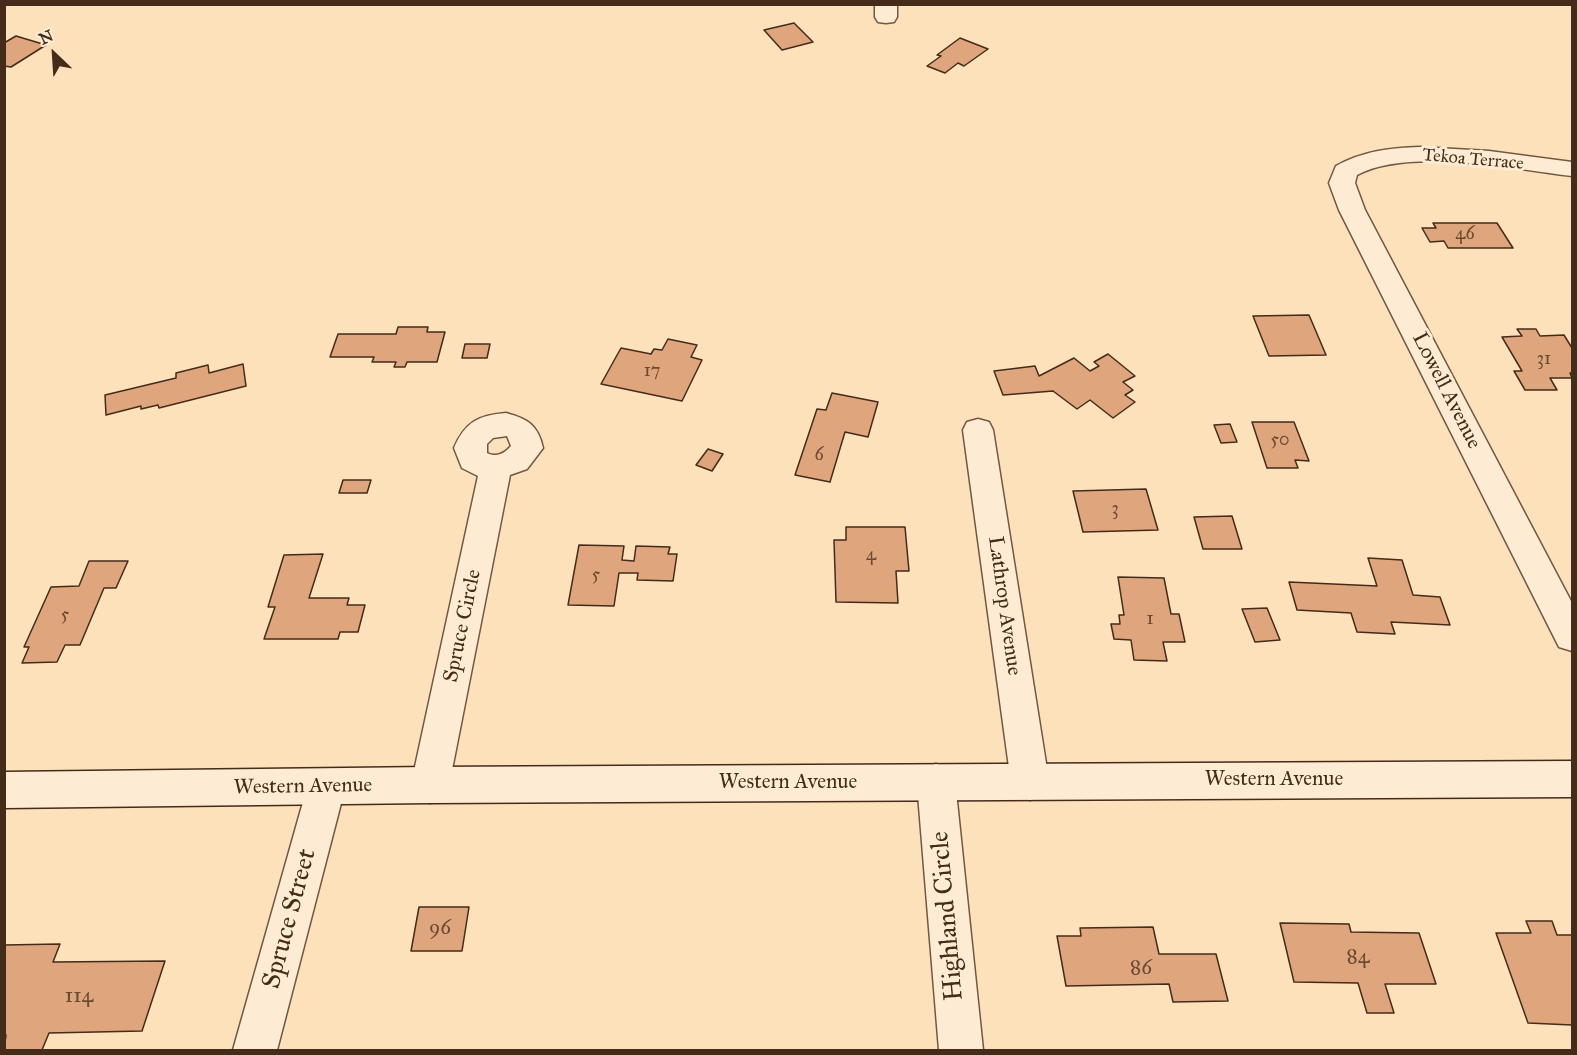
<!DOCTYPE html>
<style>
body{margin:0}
#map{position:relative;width:1577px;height:1055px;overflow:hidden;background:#fce1bb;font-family:"IM FELL Great Primer",serif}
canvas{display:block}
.frame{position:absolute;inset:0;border:6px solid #442b1a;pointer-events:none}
.north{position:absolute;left:24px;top:24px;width:60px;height:60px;-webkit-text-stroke:4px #fdecd3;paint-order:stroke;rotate:335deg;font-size:16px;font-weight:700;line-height:24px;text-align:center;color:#442b1a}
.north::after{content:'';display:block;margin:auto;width:21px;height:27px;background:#442b1a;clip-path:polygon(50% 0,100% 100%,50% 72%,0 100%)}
</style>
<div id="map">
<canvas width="1577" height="1055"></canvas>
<div class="frame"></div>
<div class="north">N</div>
</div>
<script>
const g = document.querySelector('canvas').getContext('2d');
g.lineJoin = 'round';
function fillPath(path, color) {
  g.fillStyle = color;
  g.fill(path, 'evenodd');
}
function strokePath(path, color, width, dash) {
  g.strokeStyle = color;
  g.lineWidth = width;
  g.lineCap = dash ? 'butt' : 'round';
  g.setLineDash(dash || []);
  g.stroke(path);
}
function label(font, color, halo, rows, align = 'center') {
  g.font = font + ' "IM FELL Great Primer",serif';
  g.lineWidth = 6;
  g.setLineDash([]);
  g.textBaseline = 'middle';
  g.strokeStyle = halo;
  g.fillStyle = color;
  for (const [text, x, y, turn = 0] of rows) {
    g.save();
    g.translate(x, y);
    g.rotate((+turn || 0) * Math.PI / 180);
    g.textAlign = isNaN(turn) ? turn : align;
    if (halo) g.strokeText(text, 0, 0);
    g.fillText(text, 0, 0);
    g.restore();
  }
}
const building = new Path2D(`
 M 794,23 L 813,42 L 782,50 L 764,30 Z
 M 16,36 L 46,45 L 11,67 L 4,66 L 4,43 Z
 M 960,38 L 988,49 L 964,66 L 958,63 L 945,73 L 927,66 L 941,56 L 937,55 Z
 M 1433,223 L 1497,223 L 1513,248 L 1448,248 L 1444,241 L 1430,242 L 1422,228 L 1436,228 Z
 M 1309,315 L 1326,355 L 1269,356 L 1253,316 Z
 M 398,327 L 428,327 L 427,332 L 445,332 L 437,362 L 407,362 L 405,367 L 394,367 L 396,362 L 372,362 L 374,357 L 330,357 L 338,334 L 396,334 Z
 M 1517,329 L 1536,329 L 1540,336 L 1564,335 L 1572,348 L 1572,373 L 1570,373 L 1572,378 L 1550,378 L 1557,390 L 1525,390 L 1514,371 L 1522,371 L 1502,337 L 1522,336 Z
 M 668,339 L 697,345 L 691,357 L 702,360 L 682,401 L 601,384 L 621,348 L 651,354 L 654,349 L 662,350 Z
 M 465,344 L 490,344 L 487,358 L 462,358 Z
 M 1108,354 L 1135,376 L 1123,382 L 1133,390 L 1125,395 L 1135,402 L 1113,418 L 1090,400 L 1077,409 L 1053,391 L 1003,395 L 994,371 L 1035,366 L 1039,376 L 1074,358 L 1090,371 L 1099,366 L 1094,362 Z
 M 243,364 L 246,386 L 159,408 L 158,405 L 141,409 L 141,406 L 106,415 L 105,395 L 176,378 L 176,373 L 208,365 L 209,373 Z
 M 832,393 L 878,402 L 868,437 L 845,432 L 830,482 L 795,475 L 817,409 L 826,410 Z
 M 1252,422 L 1294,422 L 1309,461 L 1295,460 L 1298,468 L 1267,468 Z
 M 1230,424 L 1237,442 L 1221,443 L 1214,425 Z
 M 708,449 L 723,454 L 712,471 L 696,465 Z
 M 343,480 L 371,480 L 367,493 L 339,493 Z
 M 1146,489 L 1158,530 L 1083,532 L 1073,491 Z
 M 1232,516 L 1242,549 L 1203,549 L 1194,517 Z
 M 846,527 L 905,527 L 909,571 L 896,571 L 898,603 L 836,602 L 834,540 L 846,540 Z
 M 579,545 L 624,546 L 622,560 L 634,561 L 636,546 L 670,547 L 668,554 L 677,554 L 673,581 L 637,580 L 638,573 L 619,573 L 614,606 L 568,605 Z
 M 323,554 L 309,598 L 349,598 L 347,605 L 365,605 L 358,632 L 340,632 L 338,639 L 264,639 L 275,607 L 268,607 L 284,555 Z
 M 1368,558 L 1402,560 L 1413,595 L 1440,597 L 1450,625 L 1391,622 L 1395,634 L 1357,632 L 1351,613 L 1297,610 L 1289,582 L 1377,586 Z
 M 89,561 L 128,561 L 116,588 L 104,588 L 80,645 L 65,645 L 57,662 L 22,663 L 29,647 L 24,647 L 51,587 L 79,586 Z
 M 1118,577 L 1164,578 L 1171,614 L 1179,614 L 1185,642 L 1163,642 L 1167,661 L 1134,660 L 1131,640 L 1114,639 L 1111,624 L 1120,624 L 1119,615 L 1124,615 Z
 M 1267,608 L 1280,640 L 1255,642 L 1242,609 Z
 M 419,907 L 469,907 L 462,951 L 411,951 Z
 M 1526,921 L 1552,921 L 1557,935 L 1572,935 L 1572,1025 L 1528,1023 L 1496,933 L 1531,933 Z
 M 1280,923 L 1349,924 L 1351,932 L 1419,933 L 1436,984 L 1385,984 L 1394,1013 L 1367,1013 L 1358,983 L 1294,982 Z
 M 1153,927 L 1159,954 L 1216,954 L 1228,1001 L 1173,1002 L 1169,984 L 1066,986 L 1057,936 L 1081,936 L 1080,928 Z
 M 60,944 L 53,962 L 165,961 L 142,1031 L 49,1033 L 42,1050 L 4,1050 L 6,1035 L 4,1035 L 4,945 Z`);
fillPath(building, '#dfa57d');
strokePath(building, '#442b1a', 1.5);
const minor = new Path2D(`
 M 875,4 L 897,4 L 897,17 L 894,22 L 886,23 L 878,22 L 875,17 Z
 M 1420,147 L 1489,151 L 1572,162 L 1572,176 C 1514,169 1408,147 1357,175 L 1355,183 L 1365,210 L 1572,603 L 1572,651 L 1559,647 L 1339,210 L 1329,183 L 1336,166 C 1363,151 1390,148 1420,147 Z
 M 506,413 C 528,419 538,425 543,448 L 527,469 L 510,475 L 449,785 L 444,798 L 430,803 L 416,798 L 411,785 L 478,476 L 462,468 L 454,448 C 465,422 479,415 506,413 ZM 507,436 L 511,446 C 505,453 497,458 487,453 L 487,444 L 493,438 Z
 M 978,419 L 989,422 L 993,430 L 1049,782 L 1044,795 L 1030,800 L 1016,795 L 1011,782 L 963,430 L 967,422 Z
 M 936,764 L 950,769 L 955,782 L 983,1050 L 939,1050 L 917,782 L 922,769 Z
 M 326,770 L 340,775 L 345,788 L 277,1050 L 233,1050 L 307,788 L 312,775 Z`);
const secondary = new Path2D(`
 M 1572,761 L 1572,797 L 430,803 L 4,808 L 4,772 L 430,767 Z`);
strokePath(minor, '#725842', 3);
strokePath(secondary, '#442b1a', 3);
fillPath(minor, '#fdecd3');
fillPath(secondary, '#fdecd3');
label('18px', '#442b1a', '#fdecd3', [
 ["Tekoa Terrace",1473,160,5]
]);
label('18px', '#6b4a33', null, [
 ["46",1465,235],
 ["31",1544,360],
 ["17",652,372],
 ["50",1280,441],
 ["6",819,456],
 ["3",1115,510],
 ["4",871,556],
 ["5",596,576],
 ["5",65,616],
 ["1",1150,620]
]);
label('21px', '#442b1a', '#fdecd3', [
 ["Lowell Avenue",1446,391,63],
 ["Lathrop Avenue",1004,606,82],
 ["Spruce Circle",463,626,-78],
 ["Western Avenue",1274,780],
 ["Western Avenue",788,783],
 ["Western Avenue",303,787,-1]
]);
label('21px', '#6b4a33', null, [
 ["96",440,929],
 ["84",1358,958],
 ["86",1141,969],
 ["114",79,997]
]);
label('26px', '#442b1a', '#fdecd3', [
 ["Highland Circle",948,916,-95],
 ["Spruce Street",290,919,-75]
]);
</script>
